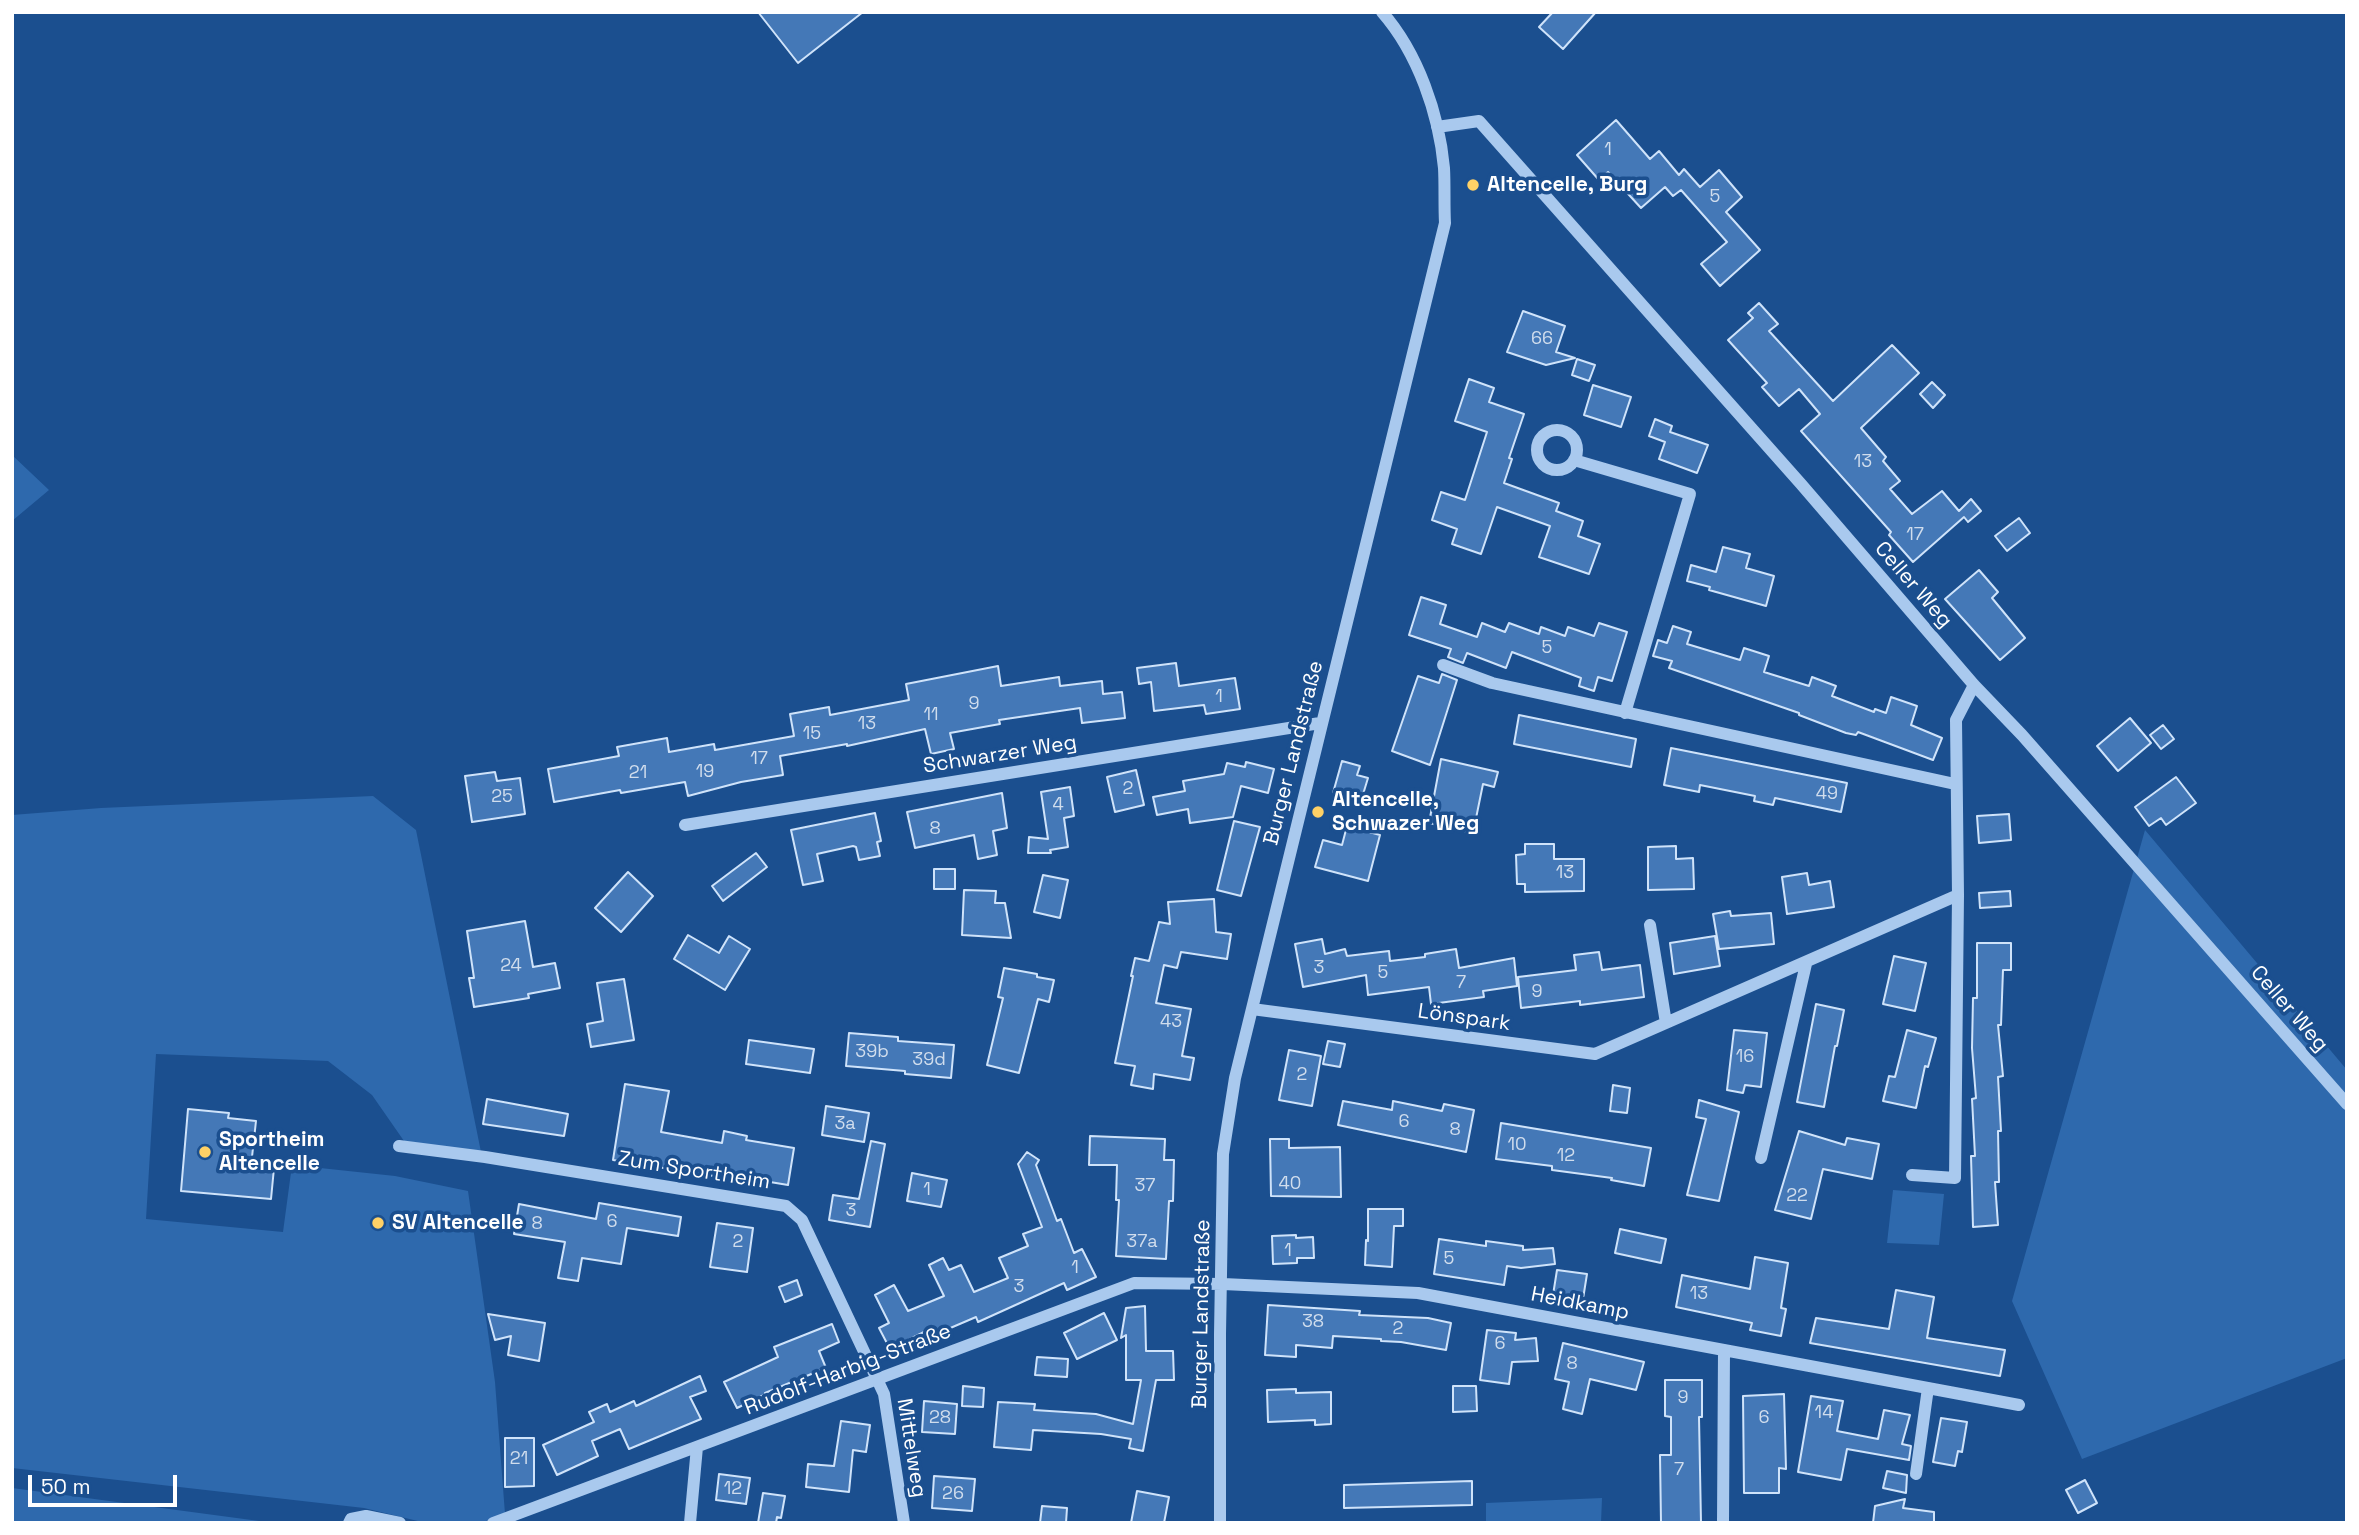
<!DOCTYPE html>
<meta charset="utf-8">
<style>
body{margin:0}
#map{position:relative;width:2359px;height:1535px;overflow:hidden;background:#1b4f8f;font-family:"Space Grotesk",sans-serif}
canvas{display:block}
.frame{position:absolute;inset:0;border:14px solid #fff;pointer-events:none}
.scale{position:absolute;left:28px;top:1475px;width:149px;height:32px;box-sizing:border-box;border:4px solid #fff;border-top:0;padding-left:9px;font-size:21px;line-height:24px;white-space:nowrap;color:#fff;-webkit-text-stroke:5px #1b4f8f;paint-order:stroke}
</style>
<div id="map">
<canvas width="2359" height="1535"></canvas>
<div class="frame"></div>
<div class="scale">50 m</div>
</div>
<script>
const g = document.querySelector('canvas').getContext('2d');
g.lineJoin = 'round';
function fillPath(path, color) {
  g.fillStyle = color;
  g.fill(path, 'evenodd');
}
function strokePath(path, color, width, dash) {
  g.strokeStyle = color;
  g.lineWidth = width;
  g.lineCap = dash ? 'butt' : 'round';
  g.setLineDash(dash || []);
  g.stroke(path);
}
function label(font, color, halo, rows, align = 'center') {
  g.font = font + ' "Space Grotesk",sans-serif';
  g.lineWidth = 7;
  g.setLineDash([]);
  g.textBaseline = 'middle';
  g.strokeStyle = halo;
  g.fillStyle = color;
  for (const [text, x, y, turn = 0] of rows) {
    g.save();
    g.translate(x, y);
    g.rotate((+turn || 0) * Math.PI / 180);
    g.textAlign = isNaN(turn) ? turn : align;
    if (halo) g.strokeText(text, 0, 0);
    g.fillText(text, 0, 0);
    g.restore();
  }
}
fillPath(new Path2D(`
 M 12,455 L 49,490 L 12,521 Z
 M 373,796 L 416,830 L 481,1152 L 404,1141 L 372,1095 L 328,1061 L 156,1054 L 146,1219 L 283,1232 L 292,1165 L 395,1176 L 468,1191 L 495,1382 L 505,1514 L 481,1523 L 426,1523 L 364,1508 L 12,1468 L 12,815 L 101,808 Z
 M 2145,830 L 2347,1070 L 2347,1358 L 2082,1459 L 2012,1301 Z
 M 1893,1190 L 1944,1194 L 1939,1245 L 1887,1243 Z
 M 12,1488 L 274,1523 L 12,1523 Z
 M 1602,1498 L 1601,1523 L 1486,1523 L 1486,1503 Z`), '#2e69ad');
const building = new Path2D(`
 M 758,12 L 863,12 L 798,63 Z
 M 1553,12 L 1596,12 L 1563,49 L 1539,27 Z
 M 1616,120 L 1650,159 L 1659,151 L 1679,175 L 1684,169 L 1700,187 L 1719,170 L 1742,197 L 1726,212 L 1760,250 L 1720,286 L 1701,264 L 1727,242 L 1681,190 L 1673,196 L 1665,187 L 1641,208 L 1608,172 L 1599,180 L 1577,155 Z
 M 1759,303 L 1778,324 L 1769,331 L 1833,401 L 1892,345 L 1919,373 L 1861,428 L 1886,457 L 1883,461 L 1900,481 L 1890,489 L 1912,514 L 1942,491 L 1959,511 L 1971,499 L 1981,511 L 1968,522 L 1964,517 L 1913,562 L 1889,535 L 1891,532 L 1801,431 L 1820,414 L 1799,389 L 1779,406 L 1762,387 L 1767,383 L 1728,340 L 1753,318 L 1748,313 Z
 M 1523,311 L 1565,326 L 1556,352 L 1575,358 L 1546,365 L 1507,352 Z
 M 1577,359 L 1595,365 L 1589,381 L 1572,375 Z
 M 1469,379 L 1494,388 L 1489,402 L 1524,414 L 1509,458 L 1512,459 L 1504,483 L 1559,503 L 1556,511 L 1583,521 L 1578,536 L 1600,544 L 1589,574 L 1539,557 L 1550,526 L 1497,507 L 1481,554 L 1452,544 L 1457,529 L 1432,520 L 1441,492 L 1465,500 L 1487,432 L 1455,421 Z
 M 1932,382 L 1945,395 L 1933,408 L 1920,394 Z
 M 1593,385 L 1631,397 L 1621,427 L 1584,415 Z
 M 1655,419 L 1672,426 L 1670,432 L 1708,445 L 1697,473 L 1659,459 L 1665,442 L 1649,436 Z
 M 2019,518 L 2030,533 L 2007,551 L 1995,536 Z
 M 1723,547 L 1750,554 L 1746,568 L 1774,576 L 1766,606 L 1709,590 L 1710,587 L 1687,581 L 1691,565 L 1716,572 Z
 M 1979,570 L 1998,592 L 1992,598 L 2025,638 L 2000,660 L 1945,599 Z
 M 1421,597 L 1446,605 L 1440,624 L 1477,637 L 1482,623 L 1505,632 L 1509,623 L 1539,634 L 1541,627 L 1565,636 L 1568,627 L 1594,636 L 1599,623 L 1627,632 L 1612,681 L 1598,677 L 1594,691 L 1579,686 L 1581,678 L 1512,652 L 1506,668 L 1467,653 L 1463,663 L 1448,657 L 1451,649 L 1409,635 Z
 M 1673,626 L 1691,632 L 1687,644 L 1740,660 L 1744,648 L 1769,656 L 1764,672 L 1809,686 L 1812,677 L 1836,686 L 1832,696 L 1874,712 L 1875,709 L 1886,713 L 1891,697 L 1917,706 L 1911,725 L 1942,738 L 1933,760 L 1858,732 L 1856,735 L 1846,733 L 1799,715 L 1799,713 L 1669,668 L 1672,661 L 1653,656 L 1658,640 L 1667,643 Z
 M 1176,663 L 1179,686 L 1235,678 L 1240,709 L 1206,714 L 1204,705 L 1154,711 L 1151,682 L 1139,684 L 1137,668 Z
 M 998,666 L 1001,686 L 1059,677 L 1060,686 L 1102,681 L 1103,694 L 1122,692 L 1125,718 L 1082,723 L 1080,708 L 999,720 L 1000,724 L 950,733 L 954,749 L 931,754 L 925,729 L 847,746 L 847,744 L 780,756 L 783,775 L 741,782 L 688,796 L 685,782 L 621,793 L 620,790 L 554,802 L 548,769 L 619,756 L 617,747 L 667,738 L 669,752 L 714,744 L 715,750 L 794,736 L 790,714 L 829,707 L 830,715 L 909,700 L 906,684 Z
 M 1442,674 L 1457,680 L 1430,765 L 1392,751 L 1418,676 L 1439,683 Z
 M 1519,715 L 1636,739 L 1631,767 L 1514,744 Z
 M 2130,718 L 2151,743 L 2118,771 L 2097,746 Z
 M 2163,725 L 2174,739 L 2161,749 L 2150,735 Z
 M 1671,748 L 1847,783 L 1841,812 L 1775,798 L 1773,805 L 1754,801 L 1755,796 L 1700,785 L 1699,792 L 1664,785 Z
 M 1441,759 L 1498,772 L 1494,787 L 1483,784 L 1473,833 L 1429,823 Z
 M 1342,761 L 1360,766 L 1357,775 L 1368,778 L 1361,801 L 1333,793 Z
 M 1246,762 L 1274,769 L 1268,793 L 1241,786 L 1233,817 L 1190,823 L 1188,809 L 1157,815 L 1153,797 L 1185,791 L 1183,781 L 1224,774 L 1227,763 L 1245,767 Z
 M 1136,770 L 1144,805 L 1115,812 L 1107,777 Z
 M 495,772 L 497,781 L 520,778 L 525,814 L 472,822 L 465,776 Z
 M 2176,777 L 2196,803 L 2166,825 L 2161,818 L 2149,826 L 2135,807 Z
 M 1070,787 L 1074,816 L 1064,818 L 1068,847 L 1050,850 L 1051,853 L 1028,853 L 1029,837 L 1048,839 L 1041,792 Z
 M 1002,793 L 1007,828 L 993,831 L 997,855 L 978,859 L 974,835 L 915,848 L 907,812 Z
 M 875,813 L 881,841 L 877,842 L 880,856 L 859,860 L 856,847 L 853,846 L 817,854 L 823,881 L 803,885 L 791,830 Z
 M 2009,814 L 2011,840 L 1979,843 L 1977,816 Z
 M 1234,821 L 1260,827 L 1241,896 L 1217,890 Z
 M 1347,826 L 1380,835 L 1368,881 L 1315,867 L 1323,840 L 1342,845 Z
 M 1525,844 L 1554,844 L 1554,859 L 1584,859 L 1584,891 L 1525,892 L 1525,884 L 1517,884 L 1516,855 L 1525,854 Z
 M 1676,846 L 1676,859 L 1693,858 L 1694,889 L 1648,890 L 1648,847 Z
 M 756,853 L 767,867 L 723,901 L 712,886 Z
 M 934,869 L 955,869 L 955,889 L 934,889 Z
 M 628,872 L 653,896 L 621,932 L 595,908 Z
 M 1807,873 L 1809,885 L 1830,881 L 1834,907 L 1787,914 L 1782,877 Z
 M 1043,875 L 1068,880 L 1060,918 L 1034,912 Z
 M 964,890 L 996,891 L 995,903 L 1005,903 L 1011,938 L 962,935 Z
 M 2010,891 L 2011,906 L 1980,908 L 1979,893 Z
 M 1214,899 L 1216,932 L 1231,934 L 1227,959 L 1181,952 L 1177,968 L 1164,965 L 1156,1003 L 1191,1009 L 1182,1056 L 1194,1058 L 1190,1080 L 1154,1074 L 1153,1089 L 1131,1085 L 1135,1066 L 1115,1063 L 1133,976 L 1131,976 L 1135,958 L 1149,961 L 1159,922 L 1170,924 L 1168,902 Z
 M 1730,911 L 1731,916 L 1771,913 L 1774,944 L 1719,949 L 1713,914 Z
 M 525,921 L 533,967 L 555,963 L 560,988 L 528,994 L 529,998 L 474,1007 L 469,978 L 474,978 L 467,931 Z
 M 688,935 L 719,953 L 729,936 L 750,949 L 725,990 L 674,959 Z
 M 1715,936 L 1720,966 L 1674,974 L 1670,943 Z
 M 1322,939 L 1325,954 L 1345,949 L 1347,956 L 1389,951 L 1390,961 L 1425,957 L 1425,954 L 1456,949 L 1459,968 L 1514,958 L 1517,986 L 1483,991 L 1484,997 L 1431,1004 L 1429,987 L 1368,995 L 1366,975 L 1303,987 L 1295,944 Z
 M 1977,943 L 2011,943 L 2011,970 L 2003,970 L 2001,1025 L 1998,1025 L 2003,1076 L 1998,1077 L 2001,1131 L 1998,1131 L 1999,1182 L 1995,1182 L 1998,1225 L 1973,1227 L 1971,1156 L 1975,1156 L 1972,1099 L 1976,1098 L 1972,1048 L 1973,998 L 1977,998 Z
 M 1599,952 L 1602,970 L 1640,965 L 1644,997 L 1580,1005 L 1580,1001 L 1521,1008 L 1518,977 L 1576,970 L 1574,955 Z
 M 1894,956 L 1926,963 L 1915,1011 L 1883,1004 Z
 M 1004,968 L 1037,974 L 1037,977 L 1054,980 L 1049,1002 L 1038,999 L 1019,1073 L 987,1065 L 1003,998 L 998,997 Z
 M 624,979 L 634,1040 L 591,1047 L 587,1024 L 603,1021 L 597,983 Z
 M 1816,1004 L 1844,1010 L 1837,1046 L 1835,1046 L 1824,1107 L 1797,1102 Z
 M 1734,1030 L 1767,1033 L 1761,1087 L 1745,1085 L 1743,1093 L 1727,1090 Z
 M 1907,1030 L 1936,1038 L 1928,1067 L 1925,1066 L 1916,1108 L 1883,1101 L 1889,1076 L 1895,1077 Z
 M 849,1033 L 898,1037 L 898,1041 L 954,1045 L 951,1078 L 905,1074 L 905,1071 L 846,1066 Z
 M 749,1040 L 814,1049 L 810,1073 L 746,1064 Z
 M 1328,1041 L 1345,1044 L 1340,1067 L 1323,1064 Z
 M 1289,1050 L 1321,1056 L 1312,1106 L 1279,1100 Z
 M 625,1084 L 669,1091 L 661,1132 L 722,1143 L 724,1131 L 747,1136 L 746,1140 L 794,1148 L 788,1185 L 740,1177 L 739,1180 L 613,1160 Z
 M 1613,1085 L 1630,1088 L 1627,1113 L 1610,1111 Z
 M 487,1099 L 568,1114 L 564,1136 L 483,1124 Z
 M 1699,1100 L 1739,1112 L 1719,1201 L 1687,1195 L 1706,1119 L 1696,1117 Z
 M 1343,1101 L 1392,1110 L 1393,1101 L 1442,1111 L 1444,1104 L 1474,1110 L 1466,1152 L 1338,1125 Z
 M 826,1106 L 869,1113 L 864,1142 L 822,1135 Z
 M 188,1109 L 229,1113 L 228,1118 L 256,1121 L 251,1166 L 274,1168 L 271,1199 L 181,1191 Z
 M 1501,1123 L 1651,1148 L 1644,1186 L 1611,1180 L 1612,1178 L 1552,1170 L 1552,1166 L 1496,1159 Z
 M 1799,1131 L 1845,1145 L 1847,1138 L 1879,1144 L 1872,1179 L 1823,1169 L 1811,1219 L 1775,1210 Z
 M 1090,1136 L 1165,1139 L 1164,1160 L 1174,1160 L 1173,1201 L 1169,1201 L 1166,1259 L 1116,1256 L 1119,1200 L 1116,1200 L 1117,1165 L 1089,1165 Z
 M 1270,1139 L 1289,1139 L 1289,1148 L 1340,1147 L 1341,1197 L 1271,1196 Z
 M 871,1141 L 885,1144 L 870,1227 L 829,1220 L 833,1195 L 859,1199 Z
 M 1027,1152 L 1039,1160 L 1036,1165 L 1057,1221 L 1061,1219 L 1074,1253 L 1082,1249 L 1096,1277 L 1067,1290 L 1064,1283 L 978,1322 L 976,1317 L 927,1338 L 924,1332 L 890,1349 L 879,1328 L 889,1323 L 875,1295 L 894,1285 L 908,1311 L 944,1296 L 929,1265 L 943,1258 L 949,1270 L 961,1265 L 974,1292 L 1008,1278 L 999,1258 L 1028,1246 L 1023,1234 L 1042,1227 L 1018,1164 Z
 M 912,1173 L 947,1180 L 941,1207 L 907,1201 Z
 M 599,1203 L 681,1217 L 678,1236 L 627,1228 L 621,1264 L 582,1258 L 578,1281 L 558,1278 L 565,1242 L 514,1234 L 519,1204 L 596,1219 Z
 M 1368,1209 L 1403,1209 L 1403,1226 L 1394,1226 L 1392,1267 L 1365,1265 L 1366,1240 L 1368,1241 Z
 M 717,1223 L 753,1228 L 747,1272 L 710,1267 Z
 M 1620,1229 L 1666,1239 L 1661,1263 L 1615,1253 Z
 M 1296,1235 L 1296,1238 L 1313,1237 L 1314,1258 L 1297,1258 L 1297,1263 L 1273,1264 L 1272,1236 Z
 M 1439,1239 L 1486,1246 L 1486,1241 L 1523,1246 L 1523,1250 L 1553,1248 L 1555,1264 L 1521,1268 L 1507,1266 L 1504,1285 L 1434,1274 Z
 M 1755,1257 L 1788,1263 L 1781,1308 L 1786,1309 L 1781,1336 L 1750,1330 L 1752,1323 L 1676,1307 L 1682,1275 L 1750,1289 Z
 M 1557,1270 L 1587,1274 L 1583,1299 L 1553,1295 Z
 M 797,1280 L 802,1295 L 785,1302 L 779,1287 Z
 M 1896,1290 L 1934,1297 L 1927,1338 L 2005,1350 L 2000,1376 L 1810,1343 L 1816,1318 L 1889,1329 Z
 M 1268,1305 L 1360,1311 L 1359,1315 L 1428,1318 L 1451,1323 L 1446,1350 L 1401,1342 L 1381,1341 L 1381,1339 L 1333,1336 L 1332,1348 L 1296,1345 L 1296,1357 L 1265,1355 Z
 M 1145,1306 L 1146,1351 L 1173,1351 L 1174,1380 L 1156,1380 L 1143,1451 L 1129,1448 L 1131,1439 L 1101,1434 L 1033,1430 L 1031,1450 L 994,1447 L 998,1402 L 1035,1404 L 1034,1410 L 1096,1414 L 1133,1424 L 1141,1380 L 1126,1380 L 1126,1335 L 1121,1338 L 1126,1308 Z
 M 1104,1313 L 1117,1340 L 1077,1359 L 1064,1333 Z
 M 488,1314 L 545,1323 L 539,1361 L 508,1355 L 511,1336 L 495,1340 Z
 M 832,1324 L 839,1342 L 819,1351 L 826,1368 L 765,1393 L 766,1394 L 737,1408 L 724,1382 L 778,1357 L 774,1347 Z
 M 1487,1330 L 1516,1333 L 1515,1340 L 1536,1338 L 1538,1361 L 1512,1362 L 1509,1384 L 1480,1380 Z
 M 1563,1343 L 1644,1362 L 1636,1390 L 1590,1379 L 1582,1414 L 1563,1409 L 1569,1382 L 1555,1379 Z
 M 1037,1357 L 1068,1359 L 1067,1377 L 1035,1375 Z
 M 700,1376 L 706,1391 L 690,1397 L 701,1419 L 629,1449 L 620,1429 L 592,1441 L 598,1456 L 557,1475 L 543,1445 L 594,1422 L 589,1412 L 607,1404 L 610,1412 L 634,1401 L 636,1406 Z
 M 1665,1380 L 1702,1380 L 1702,1417 L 1699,1417 L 1701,1523 L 1661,1523 L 1660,1455 L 1671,1455 L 1671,1417 L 1665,1416 Z
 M 963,1386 L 984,1388 L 983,1407 L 962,1406 Z
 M 1453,1386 L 1476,1386 L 1477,1411 L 1453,1412 Z
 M 1296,1389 L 1296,1393 L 1331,1392 L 1331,1424 L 1315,1425 L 1315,1420 L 1268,1422 L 1267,1390 Z
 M 1784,1394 L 1786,1469 L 1779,1468 L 1779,1493 L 1744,1493 L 1743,1396 Z
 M 1811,1396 L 1843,1401 L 1837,1431 L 1878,1439 L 1884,1410 L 1910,1415 L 1902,1444 L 1911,1446 L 1909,1460 L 1847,1449 L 1841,1480 L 1798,1472 Z
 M 924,1401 L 957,1404 L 955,1434 L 922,1432 Z
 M 1941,1418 L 1967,1422 L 1962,1452 L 1958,1451 L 1955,1466 L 1933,1462 Z
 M 841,1421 L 870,1425 L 866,1452 L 853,1450 L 849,1492 L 806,1487 L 808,1464 L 834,1466 Z
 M 505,1438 L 534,1438 L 534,1486 L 505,1487 Z
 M 1887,1471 L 1907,1475 L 1906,1493 L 1883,1488 Z
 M 719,1474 L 750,1478 L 746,1504 L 716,1500 Z
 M 934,1476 L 975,1479 L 972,1511 L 932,1508 Z
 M 2085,1480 L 2097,1503 L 2078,1513 L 2066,1490 Z
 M 1472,1481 L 1472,1505 L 1344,1508 L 1344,1485 Z
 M 1137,1491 L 1169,1497 L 1164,1523 L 1131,1523 Z
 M 763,1493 L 785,1496 L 781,1518 L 777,1517 L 776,1523 L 758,1523 Z
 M 1905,1499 L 1903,1508 L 1934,1512 L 1934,1523 L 1873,1523 L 1875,1506 Z
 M 1042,1506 L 1067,1508 L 1066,1523 L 1040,1523 Z`);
fillPath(building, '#4478b7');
strokePath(building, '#cfe3fa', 2);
strokePath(new Path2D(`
 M 1437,127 L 1479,121 L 1801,484 L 1974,685 L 2022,735 L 2347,1104
 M1537 450a20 20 0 1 1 40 0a20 20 0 1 1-40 0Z
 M 1574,460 L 1690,494 L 1625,713
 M 1443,665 L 1492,683 L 1955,784
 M 685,825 L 1320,723
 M 1650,925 L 1666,1023
 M 1252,1009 L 1595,1054 L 1958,895 L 1956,720 L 1974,685
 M 399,1146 L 485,1157 L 786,1206 L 802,1220 L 884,1394 L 904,1523
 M 1761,1158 L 1806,964
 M 1912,1175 L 1955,1178 L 1958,895
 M 1916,1474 L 1928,1388
 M 349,1523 L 351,1519 L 366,1516 L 400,1523
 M 493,1523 L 1134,1283 L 1223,1284 L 1418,1293 L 2019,1405
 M 690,1523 L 697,1447
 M 1220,1523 L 1220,1334 L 1223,1154 L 1235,1078 L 1445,223 C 1444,205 1445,186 1444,168 C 1439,114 1418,53 1382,12
 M 1723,1523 L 1724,1350`), '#a9c9ee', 12);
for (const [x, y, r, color] of [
 [1473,185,7,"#ffd166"],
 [1318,812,7,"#ffd166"],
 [205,1152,7,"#ffd166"],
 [378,1223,7,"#ffd166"]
]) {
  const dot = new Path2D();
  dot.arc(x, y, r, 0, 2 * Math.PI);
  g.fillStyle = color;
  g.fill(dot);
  strokePath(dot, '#1b4f8f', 2.5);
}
label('18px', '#d0dded', null, [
 ["1",1608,150],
 ["5",1715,197],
 ["66",1542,339],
 ["13",1863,462],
 ["17",1915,535],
 ["5",1547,648],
 ["1",1219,697],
 ["9",974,704],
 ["11",931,715],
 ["13",867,724],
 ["15",812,734],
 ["17",759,759],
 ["19",705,772],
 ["21",638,773],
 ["2",1128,789],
 ["49",1827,794],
 ["25",502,797],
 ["4",1058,805],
 ["8",935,829],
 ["13",1565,873],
 ["24",511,966],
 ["3",1319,968],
 ["5",1383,973],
 ["7",1461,983],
 ["9",1537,992],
 ["43",1171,1022],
 ["39b",872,1052],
 ["16",1745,1057],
 ["39d",929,1060],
 ["2",1302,1075],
 ["6",1404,1122],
 ["3a",845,1124],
 ["8",1455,1130],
 ["10",1517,1145],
 ["12",1566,1156],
 ["40",1290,1184],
 ["37",1145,1186],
 ["1",927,1190],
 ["22",1797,1196],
 ["3",851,1211],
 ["6",612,1222],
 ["8",537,1224],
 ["2",738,1242],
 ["37a",1142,1242],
 ["1",1288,1251],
 ["5",1449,1259],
 ["1",1075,1268],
 ["3",1019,1287],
 ["13",1699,1294],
 ["38",1313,1322],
 ["2",1398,1329],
 ["6",1500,1344],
 ["8",1572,1364],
 ["9",1683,1398],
 ["14",1824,1413],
 ["28",940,1418],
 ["6",1764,1418],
 ["21",519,1459],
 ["7",1679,1470],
 ["12",733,1489],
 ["26",953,1494]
]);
label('bold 21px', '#fff', '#1b4f8f', [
 ["Altencelle, Burg",1487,185],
 ["Altencelle,",1332,800],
 ["Schwazer Weg",1332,824],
 ["Sportheim",219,1140],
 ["Altencelle",219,1164],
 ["SV Altencelle",392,1223]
], 'left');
label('21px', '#fff', '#1b4f8f', [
 ["Celler Weg",1913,585,49],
 ["Burger Landstraße",1294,753,-76],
 ["Schwarzer Weg",1000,755,-9],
 ["Celler Weg",2289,1009,49],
 ["Lönspark",1464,1018,8],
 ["Zum Sportheim",694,1171,9],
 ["Heidkamp",1580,1304,11],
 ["Burger Landstraße",1202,1314,-89],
 ["Rudolf-Harbig-Straße",848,1370,-21],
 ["Mittelweg",911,1448,81]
]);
</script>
